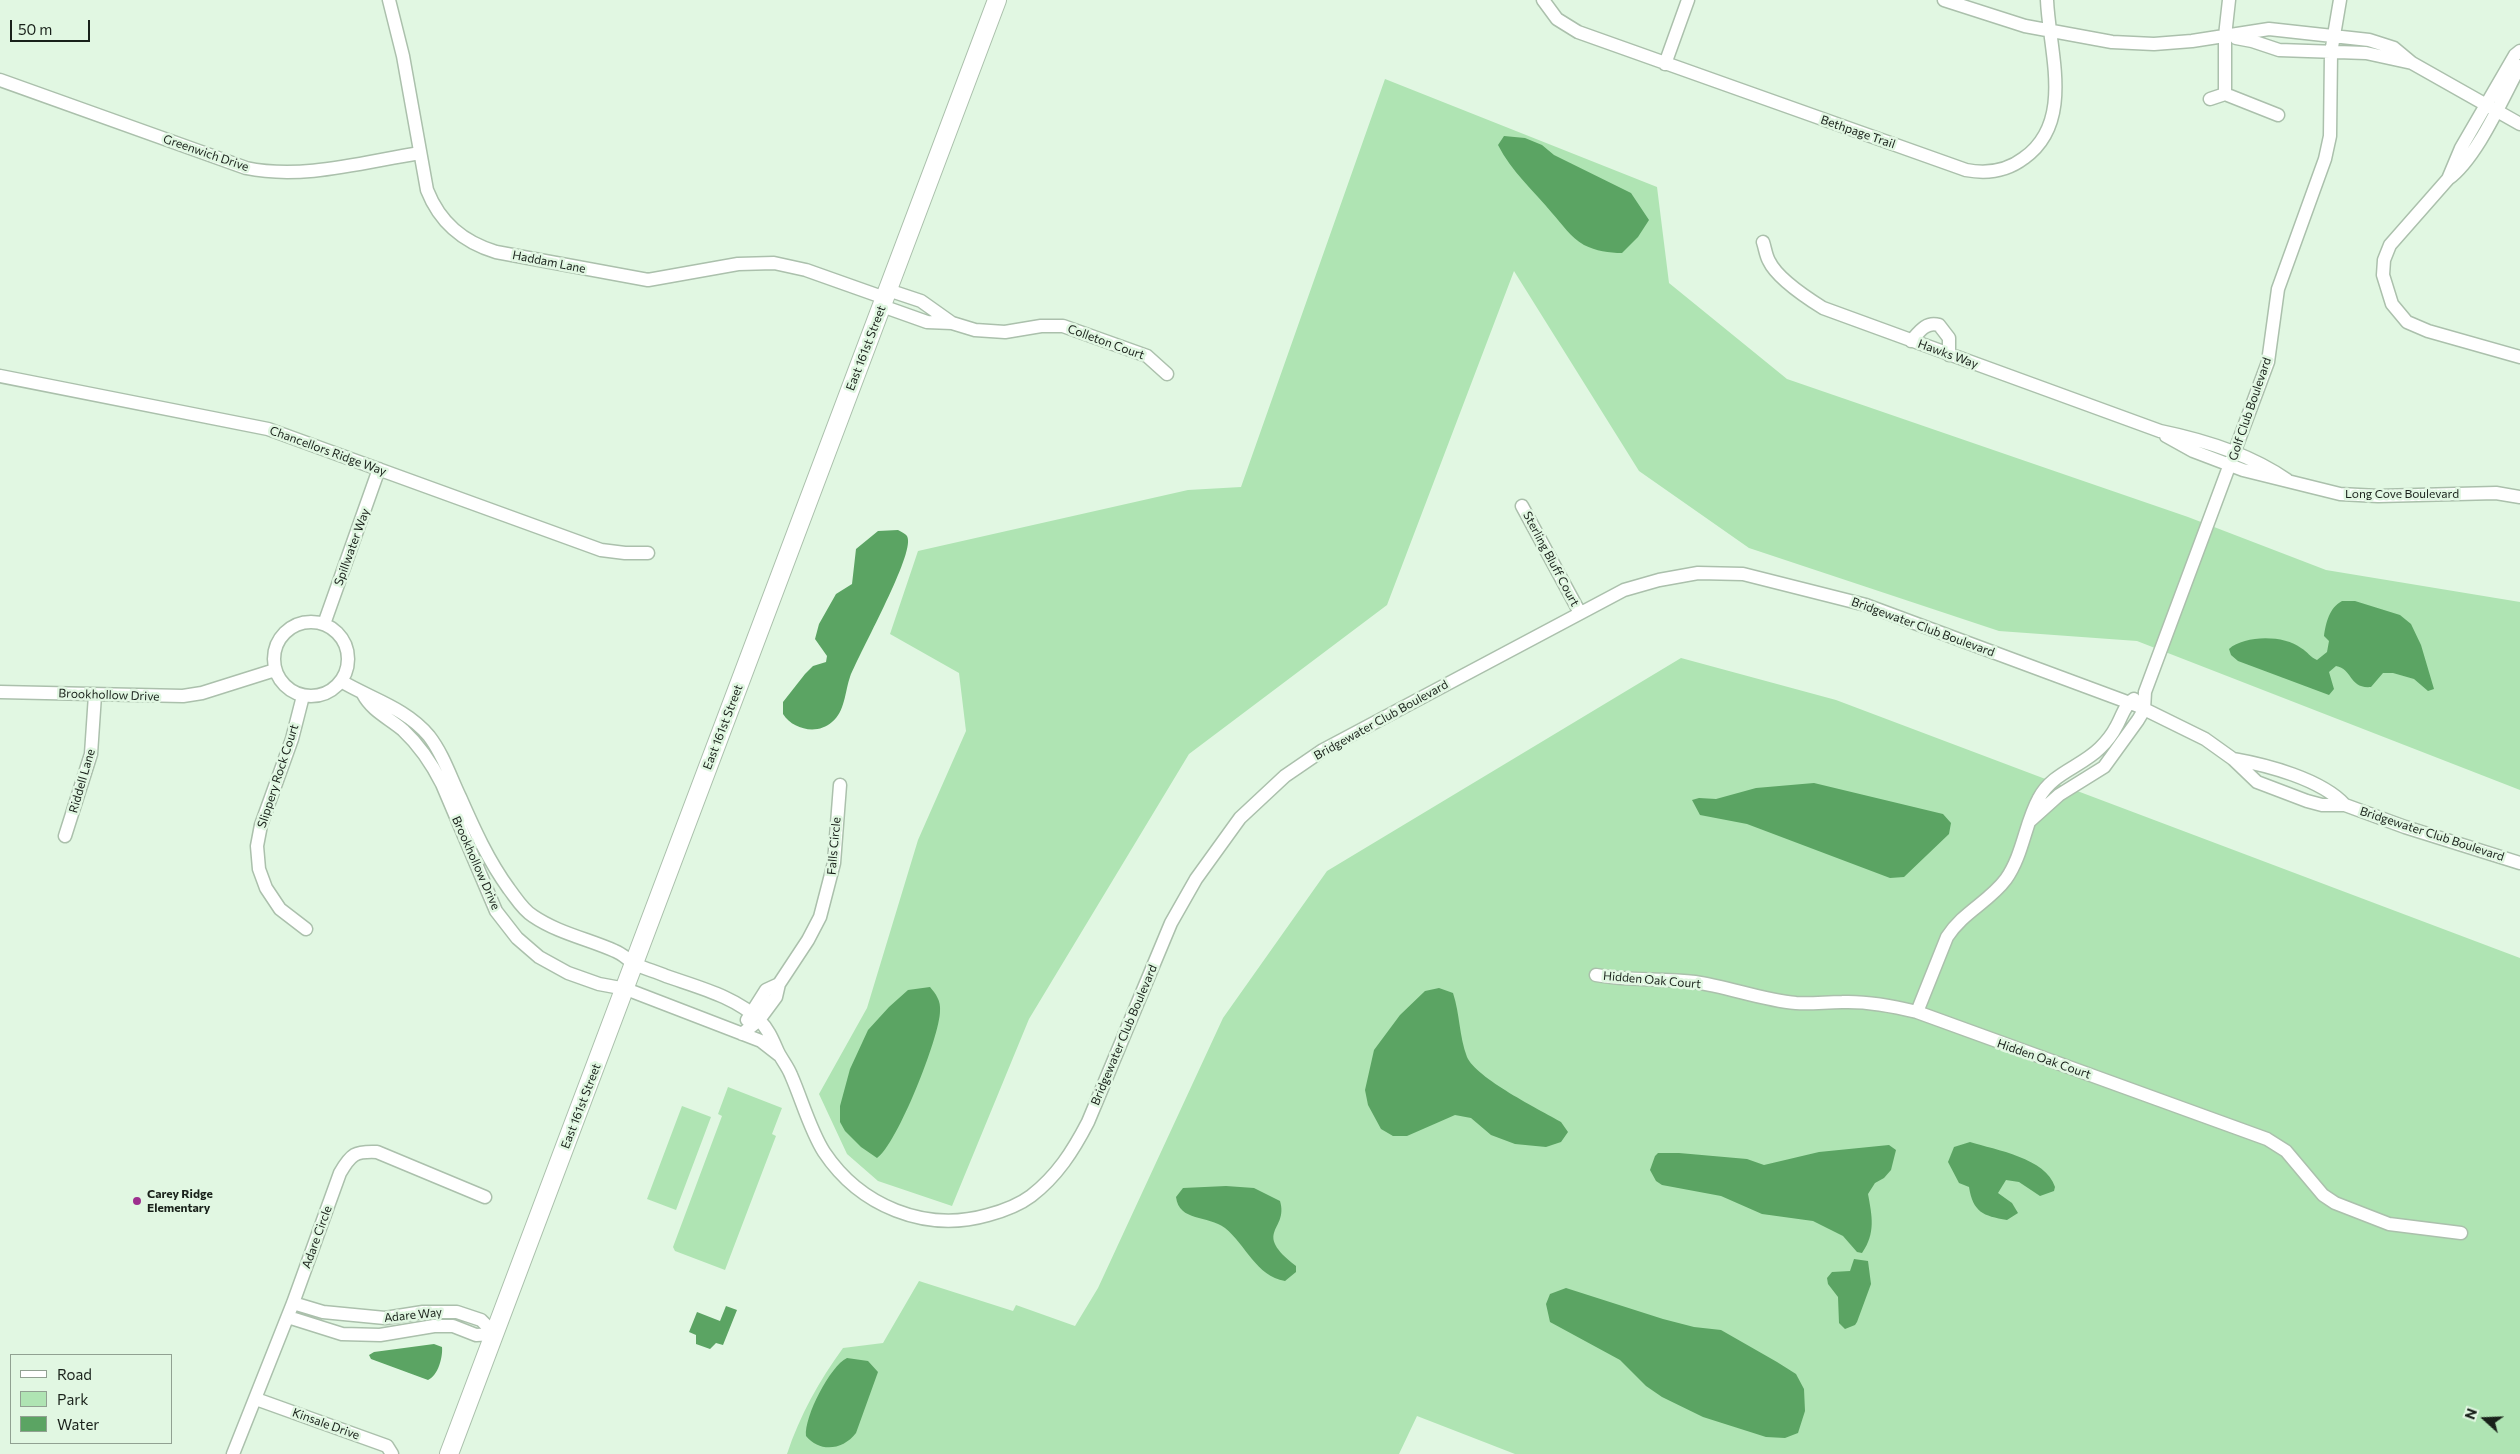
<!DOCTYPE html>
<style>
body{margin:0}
#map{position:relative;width:2520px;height:1454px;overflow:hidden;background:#e1f7e2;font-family:Commissioner,sans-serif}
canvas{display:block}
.legend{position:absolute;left:10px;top:1354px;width:162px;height:90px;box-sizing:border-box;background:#e1f7e2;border:1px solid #91a192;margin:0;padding:6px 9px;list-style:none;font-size:15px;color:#19211a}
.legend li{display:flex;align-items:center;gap:10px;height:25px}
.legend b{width:25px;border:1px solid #91a192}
.north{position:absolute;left:2460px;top:1394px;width:50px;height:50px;-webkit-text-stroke:4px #e1f7e2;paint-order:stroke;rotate:290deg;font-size:14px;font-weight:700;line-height:20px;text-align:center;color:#19211a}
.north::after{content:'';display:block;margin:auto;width:18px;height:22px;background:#19211a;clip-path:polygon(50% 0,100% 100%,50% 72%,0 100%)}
.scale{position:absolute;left:10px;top:20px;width:80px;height:22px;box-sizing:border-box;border:2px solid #19211a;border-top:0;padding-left:6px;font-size:15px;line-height:18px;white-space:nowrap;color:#19211a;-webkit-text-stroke:4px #e1f7e2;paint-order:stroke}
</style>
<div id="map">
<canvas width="2520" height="1454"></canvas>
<ul class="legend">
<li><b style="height:6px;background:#fff"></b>Road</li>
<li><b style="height:14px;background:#afe4b3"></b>Park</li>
<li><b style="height:14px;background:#5ba463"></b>Water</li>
</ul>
<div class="north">N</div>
<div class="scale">50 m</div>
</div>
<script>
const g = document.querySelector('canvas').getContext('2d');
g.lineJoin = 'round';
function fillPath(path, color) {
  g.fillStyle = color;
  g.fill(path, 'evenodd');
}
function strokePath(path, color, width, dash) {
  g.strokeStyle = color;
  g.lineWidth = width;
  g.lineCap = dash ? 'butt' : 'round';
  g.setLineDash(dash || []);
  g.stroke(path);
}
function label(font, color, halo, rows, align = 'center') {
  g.font = font + ' Commissioner,sans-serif';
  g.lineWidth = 5;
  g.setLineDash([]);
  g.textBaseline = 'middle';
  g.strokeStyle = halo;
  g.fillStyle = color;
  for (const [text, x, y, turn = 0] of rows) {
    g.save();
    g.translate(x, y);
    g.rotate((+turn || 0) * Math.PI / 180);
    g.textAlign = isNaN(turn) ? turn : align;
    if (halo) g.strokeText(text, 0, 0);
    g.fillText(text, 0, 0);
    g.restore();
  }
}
fillPath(new Path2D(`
 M 1385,79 L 1657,187 L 1669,283 L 1787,379 L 2188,517 L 2326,570 L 2520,602 L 2520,790 L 2137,641 L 1999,631 L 1749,548 L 1639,471 L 1514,271 L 1387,605 L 1189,754 L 1029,1019 L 952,1206 L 878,1181 L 847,1154 L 819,1094 L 867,1008 L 918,840 L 966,731 L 959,673 L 890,634 L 918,551 L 1188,490 L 1241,487 Z
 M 1681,658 L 1836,700 L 2520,958 L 2520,1454 L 1515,1454 L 1417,1416 L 1399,1454 L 787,1454 C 800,1415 819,1381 843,1348 L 883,1343 L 919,1281 L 1013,1311 L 1016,1305 L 1075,1326 L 1098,1288 L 1223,1018 L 1327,871 Z
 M 728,1087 L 782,1108 L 772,1134 L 776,1136 L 725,1270 L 675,1251 L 673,1247 L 722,1116 L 718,1114 Z
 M 682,1106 L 711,1117 L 676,1210 L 647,1199 Z`), '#afe4b3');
fillPath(new Path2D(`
 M 1504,136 L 1525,138 L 1542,145 L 1554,155 L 1631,193 L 1649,220 L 1638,237 L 1622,253 C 1609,253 1596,251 1584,245 C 1570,237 1563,225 1552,213 C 1534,191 1511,171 1498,145 Z
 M 898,530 C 903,533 908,534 908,540 C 910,562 861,650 850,677 C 845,691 845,712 832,722 C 818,735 793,730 783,714 L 783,702 L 805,674 L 813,666 L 826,662 L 827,656 L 815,639 L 819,624 L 836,594 L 852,584 L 856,549 L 878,531 Z
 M 2342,601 L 2355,601 L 2400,615 L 2411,624 L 2421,645 L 2434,689 L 2428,691 L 2414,679 L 2393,673 L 2383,673 L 2371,687 C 2349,689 2353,669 2336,666 L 2329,672 L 2334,689 L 2329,695 L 2238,661 L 2231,655 L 2229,649 C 2245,635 2284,635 2301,648 C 2308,652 2310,657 2317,660 L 2327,652 L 2329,641 L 2324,636 C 2326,623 2329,608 2342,601 Z
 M 1814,783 L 1943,814 L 1951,823 L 1949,834 L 1904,877 L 1890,878 L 1747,824 L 1700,815 L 1692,800 L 1699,798 L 1716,799 L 1756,788 Z
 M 930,987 C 936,994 941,1001 940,1011 C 940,1036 897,1145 877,1158 L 861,1147 L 845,1131 L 840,1122 L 840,1106 L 850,1069 L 868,1030 L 889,1007 L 908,990 Z
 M 1439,988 L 1453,993 C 1460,1014 1459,1036 1467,1057 C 1476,1078 1540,1110 1561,1122 L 1568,1132 L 1561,1142 L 1546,1147 L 1515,1144 L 1491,1135 L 1471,1118 L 1455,1115 L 1407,1136 L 1393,1136 L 1381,1129 L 1368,1105 L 1365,1090 L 1374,1050 L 1400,1015 L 1425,991 Z
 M 1970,1142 C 1996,1150 2046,1158 2055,1187 L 2054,1191 L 2040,1196 L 2019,1182 L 2006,1180 L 1998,1193 L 2012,1203 L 2018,1213 L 2007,1220 C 1983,1216 1973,1212 1969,1187 L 1959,1183 L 1948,1162 L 1954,1147 Z
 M 1889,1145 L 1896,1150 L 1891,1170 L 1884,1178 L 1875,1183 L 1868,1194 C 1872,1216 1876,1233 1862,1253 L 1857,1252 L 1843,1236 L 1813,1221 L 1762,1214 L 1721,1196 L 1662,1185 L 1656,1181 L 1650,1170 L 1655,1156 L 1658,1153 L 1679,1153 L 1747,1159 L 1764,1165 L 1819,1152 Z
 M 1226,1186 L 1254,1188 L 1280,1201 C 1289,1231 1251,1231 1296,1266 L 1296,1272 L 1285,1281 C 1256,1276 1246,1245 1225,1228 C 1208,1215 1179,1222 1176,1197 L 1183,1188 Z
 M 1854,1259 L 1868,1261 L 1871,1284 L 1857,1322 L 1855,1325 L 1845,1329 L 1839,1323 L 1838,1297 L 1828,1284 L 1827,1278 L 1832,1272 L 1850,1271 Z
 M 1566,1288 L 1663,1319 L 1694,1327 L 1721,1330 L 1777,1362 L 1796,1374 L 1804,1389 L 1805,1411 L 1798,1433 L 1785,1438 L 1766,1437 L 1703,1417 L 1662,1397 L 1646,1386 L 1620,1360 L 1550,1322 L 1546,1304 L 1550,1294 Z
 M 726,1306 L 737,1310 L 723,1345 L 716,1343 L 710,1349 L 696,1344 L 696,1335 L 689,1332 L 697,1312 L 720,1321 Z
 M 434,1344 L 442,1347 C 443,1357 438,1376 428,1380 L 371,1359 L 369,1355 L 374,1352 Z
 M 847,1358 L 868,1361 L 878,1372 L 856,1433 C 843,1450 820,1453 806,1436 C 804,1417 830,1366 847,1358 Z`), '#5ba463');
const street = new Path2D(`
 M 389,0 L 403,56 L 427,190 C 440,223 463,242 496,252 L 648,280 L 738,264 L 774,263 L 806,270 L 885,298
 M 1543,0 L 1557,19 L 1578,32 L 1966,170 C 1987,174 2007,171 2024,158 C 2075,122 2049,51 2047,0
 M 1944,0 L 2025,26 L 2112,42 L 2154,44 L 2192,41 L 2269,29 L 2369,40 L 2394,48 L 2412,63 L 2520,124
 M 2229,0 L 2225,36 L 2225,94 L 2278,115
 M 2236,38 L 2252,41 L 2279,50 L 2366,53 L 2412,63
 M 2520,51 L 2515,55 L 2461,148 L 2448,179 L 2390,245 L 2384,260 L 2383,275 L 2392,304 L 2407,322 L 2428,331 L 2520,357
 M 1665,64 L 1688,0
 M 0,80 L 246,168 C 303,180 363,162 420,153
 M 2210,99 L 2225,94
 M 2448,179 C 2477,158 2502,99 2520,66
 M 1763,242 C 1765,248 1766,256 1769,261 C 1777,278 1807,298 1823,308 L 2160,431 C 2204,440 2250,454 2287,480
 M 888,290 L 921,301 L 952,323 L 975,330 L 1005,332 L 1041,326 L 1063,326 L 1147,356 L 1167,374
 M 882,306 L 927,322 L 952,323
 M 1911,341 C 1919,332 1926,321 1939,325 L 1949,338 L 1949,355
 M 0,376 L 268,429 L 601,550 L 625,553 L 648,553
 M 2166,436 L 2193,451 L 2243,470 L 2340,494 L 2378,496 L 2496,493 L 2520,497
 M 1522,506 L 1580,613
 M274 659a37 37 0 1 1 74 0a37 37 0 1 1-74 0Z
 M 324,624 L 379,469
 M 341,681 C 371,699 406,708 429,736 C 443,754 450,776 460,797 C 474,829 488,860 509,889 C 516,898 523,910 533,916 C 558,933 588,939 615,951 C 623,954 629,961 637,965 C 646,969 657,972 666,976 C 697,987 737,997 760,1021 C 769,1030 773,1041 778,1052 C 782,1060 788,1067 791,1075 C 802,1100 810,1130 824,1152 C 860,1206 925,1233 988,1215 C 1003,1211 1019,1205 1031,1196 C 1057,1176 1073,1151 1088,1122 L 1171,923 L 1196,879 L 1240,818 L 1285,776 L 1323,750 L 1624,590 L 1659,580 L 1698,573 L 1743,574 L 1866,605 L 2138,706 L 2205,739 L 2233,759 L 2257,782 L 2307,801 L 2322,805 L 2345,805 L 2405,827 L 2520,863
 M 0,692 L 183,696 L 202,693 L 275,670
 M 363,694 C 372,711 389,718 403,730 C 419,745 432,764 442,784 L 496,911 L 517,938 L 539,957 L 568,973 L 599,984 L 626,989 L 761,1041 L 779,1055
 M 303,696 L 292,739 L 261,825 L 257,846 L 259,869 L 266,888 L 280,909 L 306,929
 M 2233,759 C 2267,765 2321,779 2345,805
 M 2030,821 L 2059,795 L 2104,767 L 2138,720 L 2144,710 L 2145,692 L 2268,362 L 2278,289 L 2325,159 L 2330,136 L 2331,53 L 2340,0
 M 65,836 L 91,754 L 95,695
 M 1596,975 C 1628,981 1662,978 1695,982 C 1729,987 1762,1000 1796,1003 C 1812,1004 1826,1002 1842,1002 C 1867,1001 1893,1006 1917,1012 L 2267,1139 L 2286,1151 L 2323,1195 L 2335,1203 L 2389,1224 L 2461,1233
 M 1917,1012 L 1947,937 C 1963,912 1989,902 2006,879 C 2023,855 2025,823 2039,798 C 2052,773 2081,767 2100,748 C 2106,742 2112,735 2116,727 C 2122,717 2124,705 2134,699
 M 747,1020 L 766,990 L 779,984
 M 742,1034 L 759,1020 L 776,997 L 779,984 L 808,940 L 820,917 L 834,863 L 840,785
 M 293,1303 L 323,1312 L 385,1318 L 423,1312 L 457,1312 L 481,1320 L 495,1334
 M 288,1317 L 342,1334 L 380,1335 L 434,1326 L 453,1326 L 476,1335 L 495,1334
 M 256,1399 L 387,1446 L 392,1454
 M 233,1454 L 293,1303 L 340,1173 C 351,1154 355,1151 377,1152 L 485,1197`);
const secondary = new Path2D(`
 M 449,1454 L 997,0`);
strokePath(street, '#abc0ac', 15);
strokePath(secondary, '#abc0ac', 20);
strokePath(street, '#fff', 12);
strokePath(secondary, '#fff', 18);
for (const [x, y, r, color] of [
 [137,1201,5,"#9d2f8e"]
]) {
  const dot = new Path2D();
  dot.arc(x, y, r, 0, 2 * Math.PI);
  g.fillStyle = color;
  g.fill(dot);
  strokePath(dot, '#e1f7e2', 2);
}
label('12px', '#19211a', '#e1f7e2', [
 ["Bethpage Trail",1858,132,19],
 ["Greenwich Drive",206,153,19],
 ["Haddam Lane",549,262,11],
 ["Colleton Court",1106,342,20],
 ["East 161st Street",866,348,-69],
 ["Hawks Way",1948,354,20],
 ["Golf Club Boulevard",2250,409,-71],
 ["Chancellors Ridge Way",328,451,20],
 ["Long Cove Boulevard",2402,494],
 ["Spillwater Way",352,547,-70],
 ["Sterling Bluff Court",1551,559,62],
 ["Bridgewater Club Boulevard",1923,627,20],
 ["Brookhollow Drive",109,695,2],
 ["Bridgewater Club Boulevard",1381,720,-29],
 ["East 161st Street",723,727,-69],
 ["Slippery Rock Court",278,776,-72],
 ["Riddell Lane",82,781,-74],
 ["Bridgewater Club Boulevard",2432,834,18],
 ["Falls Circle",834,846,-85],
 ["Brookhollow Drive",476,863,66],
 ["Hidden Oak Court",1652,980,5],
 ["Bridgewater Club Boulevard",1124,1035,-67],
 ["Hidden Oak Court",2044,1059,19],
 ["East 161st Street",581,1106,-69],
 ["Adare Circle",317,1237,-70],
 ["Adare Way",413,1315,-6],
 ["Kinsale Drive",326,1424,20]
]);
label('bold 12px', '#19211a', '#e1f7e2', [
 ["Carey Ridge",147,1194],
 ["Elementary",147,1208]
], 'left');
</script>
